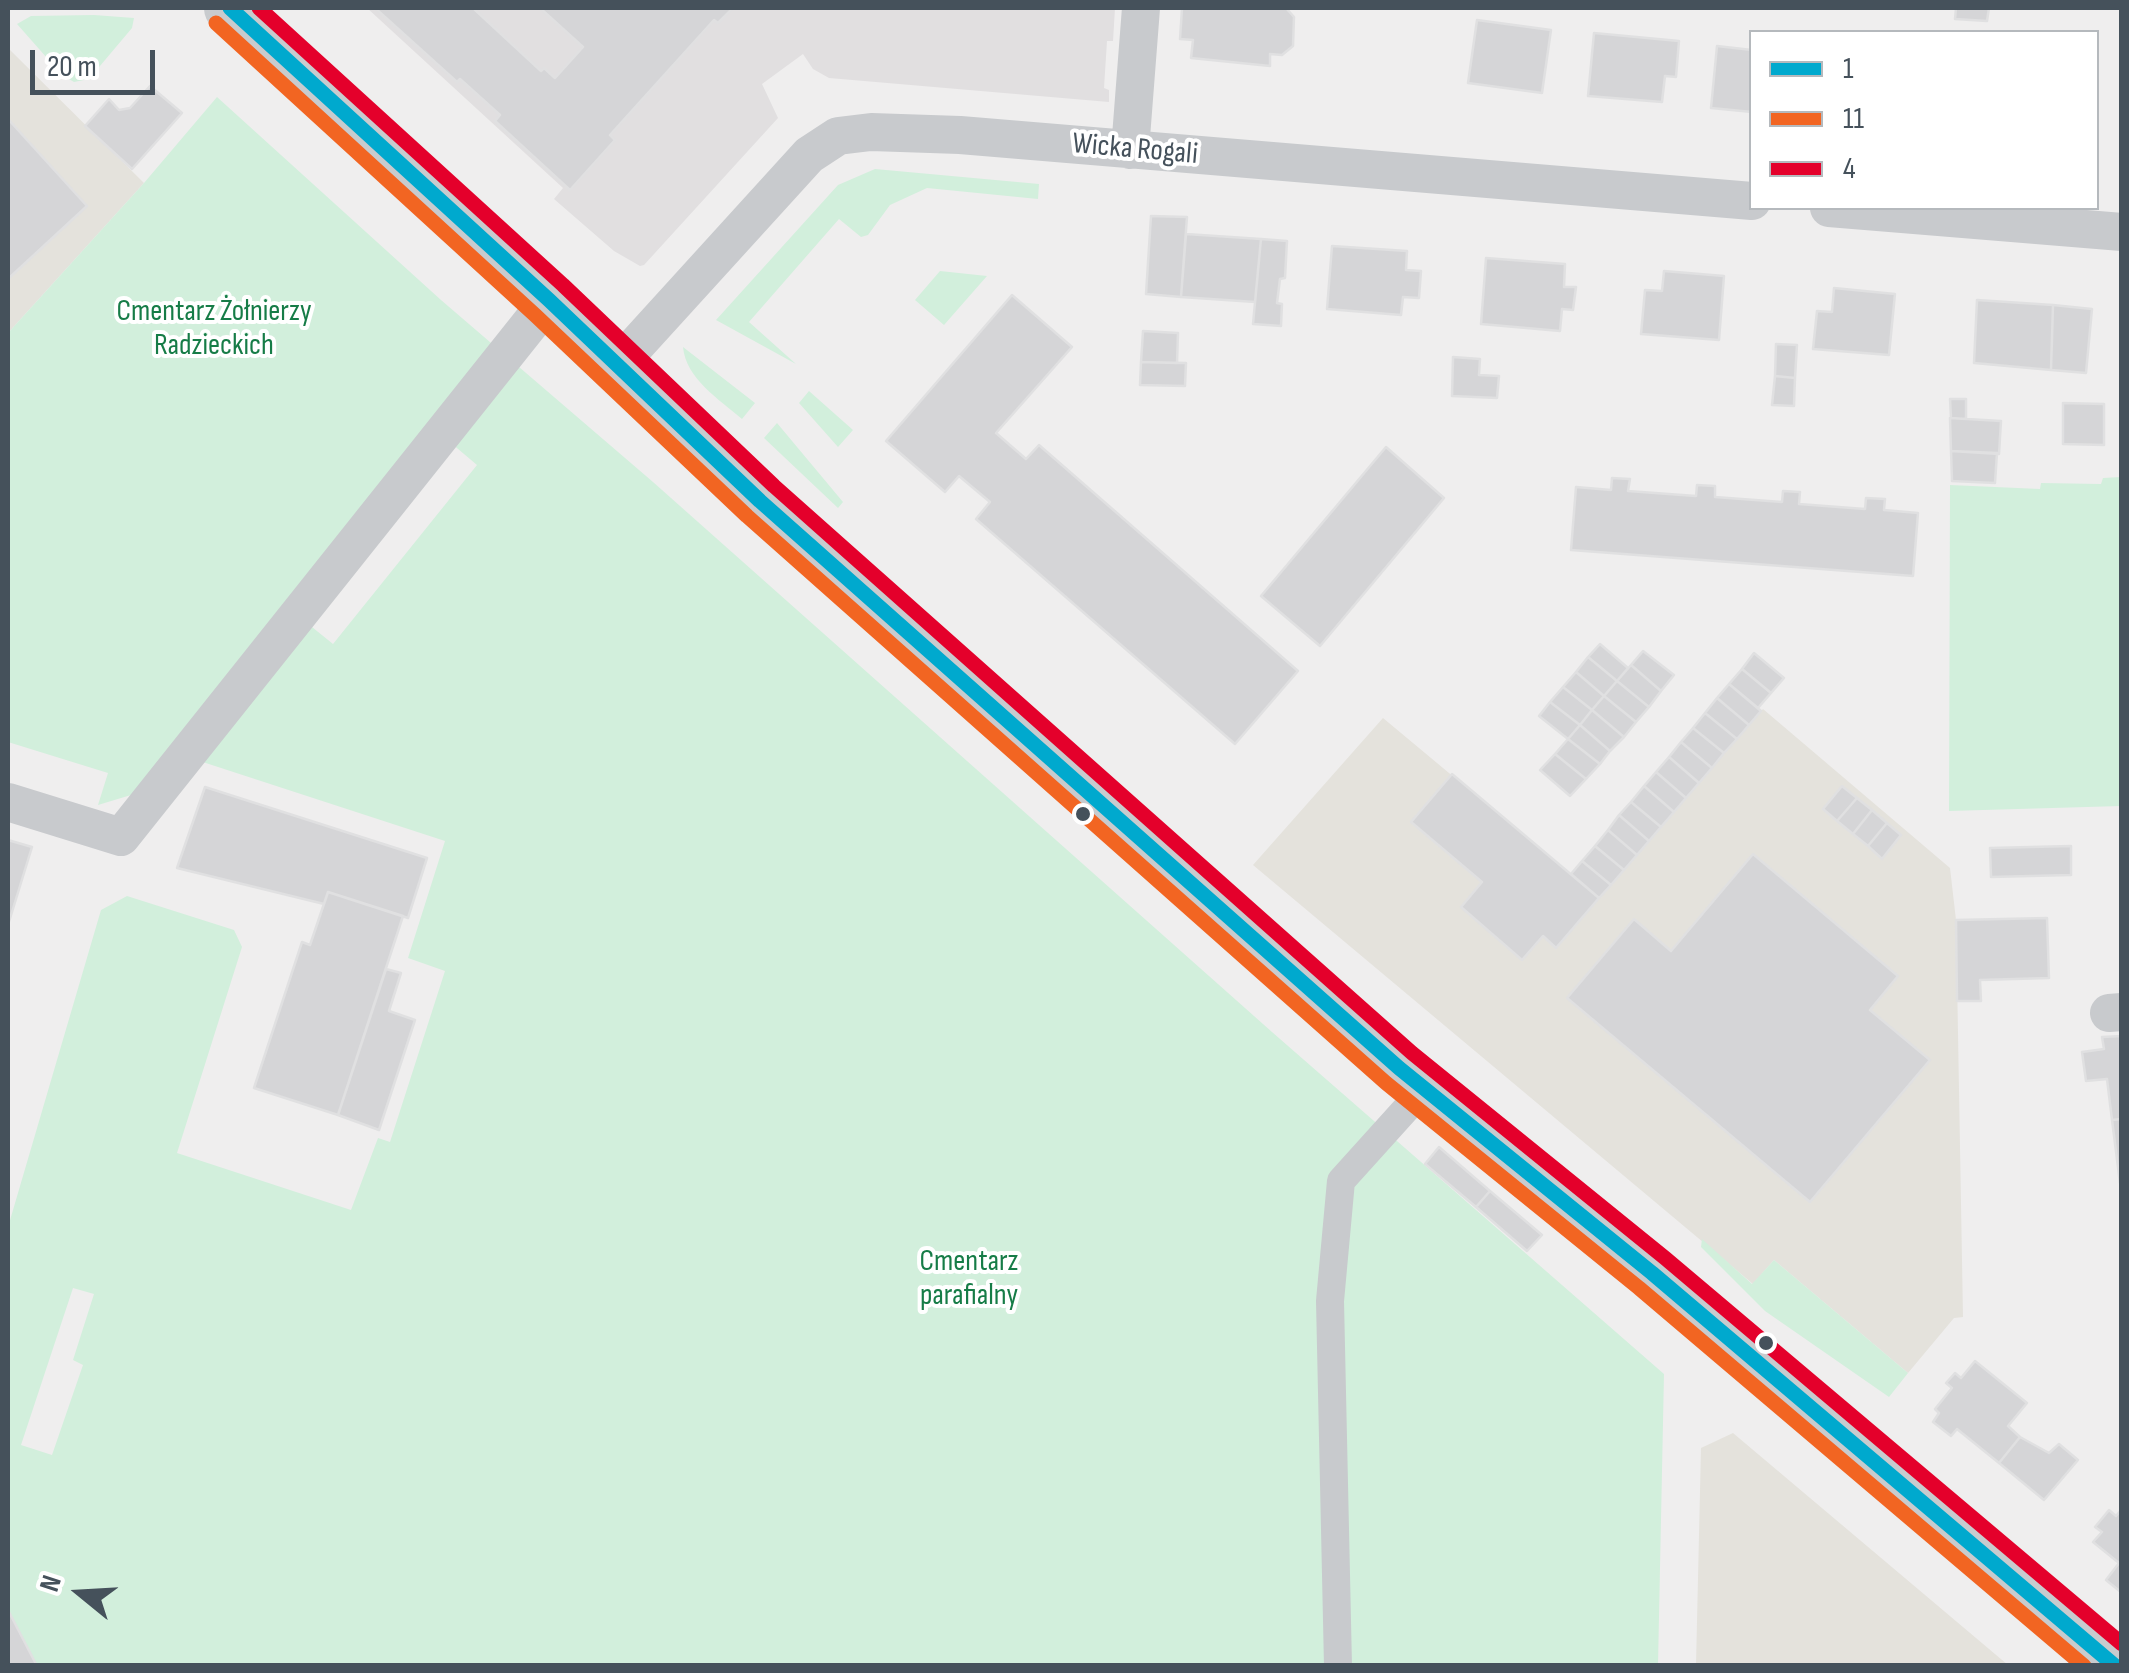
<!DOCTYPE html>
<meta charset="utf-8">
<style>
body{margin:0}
#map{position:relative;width:2129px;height:1673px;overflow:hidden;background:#efeeee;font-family:"Sofia Sans Condensed",sans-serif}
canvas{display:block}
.frame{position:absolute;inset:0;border:10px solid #45515b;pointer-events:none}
.legend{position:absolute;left:1749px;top:30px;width:350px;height:180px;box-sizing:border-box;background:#fff;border:2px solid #b5b9bd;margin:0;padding:12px 18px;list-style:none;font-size:30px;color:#45515b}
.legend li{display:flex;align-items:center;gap:20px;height:50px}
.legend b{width:50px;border:2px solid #b5b9bd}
.north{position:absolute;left:30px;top:1543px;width:100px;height:100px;-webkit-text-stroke:8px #fff;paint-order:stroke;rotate:288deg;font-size:28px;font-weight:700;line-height:40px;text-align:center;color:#45515b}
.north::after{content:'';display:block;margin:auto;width:35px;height:45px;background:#45515b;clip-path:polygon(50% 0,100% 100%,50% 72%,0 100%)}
.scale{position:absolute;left:30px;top:50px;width:125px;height:45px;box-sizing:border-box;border:5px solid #45515b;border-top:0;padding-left:12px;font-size:30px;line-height:35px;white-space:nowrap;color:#45515b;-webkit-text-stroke:8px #fff;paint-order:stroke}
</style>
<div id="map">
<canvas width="2129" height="1673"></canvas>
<div class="frame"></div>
<ul class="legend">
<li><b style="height:12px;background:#00a9ce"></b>1</li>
<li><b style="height:12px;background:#f26522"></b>11</li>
<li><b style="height:12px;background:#e4002b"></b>4</li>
</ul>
<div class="north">N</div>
<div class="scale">20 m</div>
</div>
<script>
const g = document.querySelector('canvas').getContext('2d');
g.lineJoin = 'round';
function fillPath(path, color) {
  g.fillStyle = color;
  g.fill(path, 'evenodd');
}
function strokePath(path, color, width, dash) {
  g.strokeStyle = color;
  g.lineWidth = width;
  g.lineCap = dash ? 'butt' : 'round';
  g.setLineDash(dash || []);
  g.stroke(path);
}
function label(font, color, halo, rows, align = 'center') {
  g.font = font + ' "Sofia Sans Condensed",sans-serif';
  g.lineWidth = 8;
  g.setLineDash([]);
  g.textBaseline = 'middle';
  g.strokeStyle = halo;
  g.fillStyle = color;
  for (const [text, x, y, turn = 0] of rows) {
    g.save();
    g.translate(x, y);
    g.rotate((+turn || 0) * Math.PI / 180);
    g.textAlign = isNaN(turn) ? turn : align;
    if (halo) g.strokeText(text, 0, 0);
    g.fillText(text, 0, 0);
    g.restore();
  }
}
fillPath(new Path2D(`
 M 8,48 L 144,183 L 8,333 Z
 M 1763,709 L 1950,868 L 1956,920 L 1963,1317 L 1954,1318 L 1908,1373 L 1774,1260 L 1753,1284 L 1253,865 L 1383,718 L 1599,898 Z
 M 1733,1433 L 2008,1665 L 1696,1665 L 1701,1448 Z`), '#e4e2dc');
fillPath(new Path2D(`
 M 367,8 L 1115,8 L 1113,41 L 1107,41 L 1104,88 L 1109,90 L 1109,102 L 829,78 L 813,69 L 803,54 L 762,84 L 778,118 L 644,265 L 640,266 L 614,251 L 554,199 L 563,188 Z`), '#e1dfe0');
fillPath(new Path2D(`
 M 94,15 L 134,18 L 132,28 L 89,79 L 74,82 L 62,75 L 17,24 L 31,16 Z
 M 217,97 L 441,300 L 653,482 L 1272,1032 L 1664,1374 L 1658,1665 L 8,1665 L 8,1227 L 101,910 L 127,896 L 234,930 L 242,947 L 177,1153 L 351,1210 L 378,1138 L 390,1142 L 445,971 L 408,958 L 445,841 L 172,752 L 131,795 L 98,805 L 108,773 L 8,742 L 8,333 L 144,183 ZM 451,443 L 477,465 L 333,644 L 307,623 ZM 73,1288 L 94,1294 L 73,1360 L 83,1365 L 52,1455 L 21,1445 Z
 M 875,169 L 1039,184 L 1038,199 L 927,188 L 890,205 L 868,235 L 861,237 L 839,219 L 749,322 L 796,364 L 716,320 L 838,185 Z
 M 940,271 L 987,276 L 944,325 L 915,300 Z
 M 683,347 L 755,403 L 742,419 C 719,399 686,379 683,347 Z
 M 809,391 L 853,430 L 838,447 L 799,403 Z
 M 777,423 L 843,502 L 838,508 L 764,438 Z
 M 2121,477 L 2121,806 L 1949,811 L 1950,485 L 2040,489 L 2041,483 L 2101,484 L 2103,478 Z
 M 1702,1239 L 1752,1284 L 1774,1260 L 1908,1373 L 1889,1397 L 1765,1311 L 1701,1247 Z`), '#d2efdc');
const building = new Path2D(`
 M 375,8 L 473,8 L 541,71 L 544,68 L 555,78 L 583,47 L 540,8 L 733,8 L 718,23 L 714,20 L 610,135 L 615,140 L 570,190 L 495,121 L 500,115 L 460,79 L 457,82 Z
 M 1182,8 L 1286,8 L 1294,17 L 1293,46 L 1282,55 L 1270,54 L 1270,66 L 1191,58 L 1193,40 L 1180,39 Z
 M 1956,8 L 1989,8 L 1987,21 L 1955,19 Z
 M 1477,20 L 1551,30 L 1542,93 L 1468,83 Z
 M 1594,33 L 1679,41 L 1676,77 L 1665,76 L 1662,102 L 1588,96 Z
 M 1717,46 L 1752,50 L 1752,112 L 1711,108 Z
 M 150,86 L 182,113 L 132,169 L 85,126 L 109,99 L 119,110 L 130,108 Z
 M 8,119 L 87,206 L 8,279 Z
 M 1151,216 L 1187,217 L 1181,297 L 1146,294 Z
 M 1186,234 L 1261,239 L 1255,302 L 1181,297 Z
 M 1261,239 L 1287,241 L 1285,278 L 1280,279 L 1277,303 L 1282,304 L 1281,326 L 1253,324 Z
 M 1332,246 L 1407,251 L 1406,270 L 1421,271 L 1419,298 L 1403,297 L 1401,315 L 1327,309 Z
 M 1486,258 L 1565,264 L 1564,287 L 1576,287 L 1573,310 L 1562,309 L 1560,331 L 1481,324 Z
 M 1664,271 L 1724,276 L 1719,340 L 1641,334 L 1645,290 L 1662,291 Z
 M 1834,288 L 1895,294 L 1889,355 L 1813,349 L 1817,311 L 1832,312 Z
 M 1012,295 L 1072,347 L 996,433 L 1026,459 L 1039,445 L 1298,671 L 1235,744 L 976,519 L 990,502 L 959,476 L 945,492 L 886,441 Z
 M 1977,300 L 2053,305 L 2051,370 L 1974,363 Z
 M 2053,305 L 2092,309 L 2086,373 L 2051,370 Z
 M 1143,331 L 1178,333 L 1177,363 L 1141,362 Z
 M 1776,344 L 1797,345 L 1795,378 L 1775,376 Z
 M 1453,357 L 1480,359 L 1479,375 L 1499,376 L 1497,398 L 1452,396 Z
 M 1141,362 L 1186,363 L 1185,386 L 1140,385 Z
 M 1775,376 L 1795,378 L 1794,406 L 1772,405 Z
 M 1950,399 L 1966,399 L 1966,419 L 1951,418 Z
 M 2063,403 L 2104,404 L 2104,445 L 2063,444 Z
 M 1950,418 L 2001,421 L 1999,454 L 1951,451 Z
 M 1386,447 L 1444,498 L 1320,646 L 1261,596 Z
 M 1951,451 L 1997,453 L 1995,483 L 1952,481 Z
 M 1612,478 L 1630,479 L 1628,491 L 1696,496 L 1697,485 L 1715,486 L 1715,497 L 1782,502 L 1783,491 L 1800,492 L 1799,504 L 1865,509 L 1866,498 L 1885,499 L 1884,510 L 1918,513 L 1913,576 L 1571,550 L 1576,487 L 1611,490 Z
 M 1600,644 L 1628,668 L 1617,681 L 1588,657 Z
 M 1643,651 L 1674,675 L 1661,691 L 1631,665 Z
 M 1754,653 L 1784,678 L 1771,693 L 1742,669 Z
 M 1588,657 L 1617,681 L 1604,696 L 1576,672 Z
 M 1631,665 L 1661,691 L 1649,707 L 1617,681 Z
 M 1742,669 L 1771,693 L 1758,708 L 1729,684 Z
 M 1576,672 L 1604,696 L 1592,710 L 1563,687 Z
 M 1617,681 L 1649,707 L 1636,722 L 1604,696 Z
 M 1729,684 L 1761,711 L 1749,725 L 1717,698 Z
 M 1563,687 L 1592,710 L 1580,725 L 1550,702 Z
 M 1604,696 L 1636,722 L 1624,737 L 1592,710 Z
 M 1717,698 L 1749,725 L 1737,739 L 1705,713 Z
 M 1550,702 L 1580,725 L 1568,739 L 1539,716 Z
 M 1592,710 L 1624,737 L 1610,751 L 1580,725 Z
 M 1705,713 L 1737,739 L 1724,753 L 1693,728 Z
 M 1580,725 L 1610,751 L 1600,764 L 1568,739 Z
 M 1693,728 L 1724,753 L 1712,768 L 1681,742 Z
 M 1568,739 L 1600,764 L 1586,779 L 1555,754 Z
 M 1681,742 L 1712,768 L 1699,783 L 1669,757 Z
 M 1555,754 L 1586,779 L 1570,796 L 1540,770 Z
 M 1669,757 L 1699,783 L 1686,798 L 1656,772 Z
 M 1656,772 L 1686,798 L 1674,812 L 1644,786 Z
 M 1452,774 L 1599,898 L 1556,948 L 1543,936 L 1522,960 L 1461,907 L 1482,882 L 1411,822 Z
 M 1644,786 L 1674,812 L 1661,827 L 1631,802 Z
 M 1842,786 L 1857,798 L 1837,821 L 1823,809 Z
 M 205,787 L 427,858 L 408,918 L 328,892 L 324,904 L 177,868 Z
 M 1857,798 L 1872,810 L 1853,834 L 1837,821 Z
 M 1631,802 L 1661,827 L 1649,841 L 1619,815 Z
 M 1872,810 L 1887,823 L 1868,846 L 1853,834 Z
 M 1619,815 L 1649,841 L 1637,855 L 1608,830 Z
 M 1887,823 L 1901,835 L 1882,859 L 1868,846 Z
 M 1608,830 L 1637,855 L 1624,870 L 1595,846 Z
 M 8,840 L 32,847 L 8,925 Z
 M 1595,846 L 1624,870 L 1611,885 L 1582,861 Z
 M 2071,846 L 2071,875 L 1991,877 L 1990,848 Z
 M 1753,854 L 1898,976 L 1870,1010 L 1930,1060 L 1810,1202 L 1567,998 L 1634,919 L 1671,951 Z
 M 1582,861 L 1611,885 L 1599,898 L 1571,874 Z
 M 328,892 L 403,916 L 338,1115 L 254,1088 L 302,942 L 310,945 Z
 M 2047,918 L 2049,978 L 1980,980 L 1981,1001 L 1957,1001 L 1956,920 Z
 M 386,969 L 401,973 L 389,1011 L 415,1020 L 379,1130 L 338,1115 Z
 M 2122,1036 L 2122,1119 L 2112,1120 L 2107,1079 L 2086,1081 L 2082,1052 L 2104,1049 L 2102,1037 Z
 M 2122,1119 L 2122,1183 L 2120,1183 L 2112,1120 Z
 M 1439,1147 L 1490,1191 L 1476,1207 L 1425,1164 Z
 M 1490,1191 L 1542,1235 L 1527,1251 L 1476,1207 Z
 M 1975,1361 L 2027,1403 L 2008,1426 L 2020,1437 L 1999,1463 L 1957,1429 L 1951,1436 L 1933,1422 L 1939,1413 L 1935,1409 L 1952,1388 L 1946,1383 L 1955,1373 L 1961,1378 Z
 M 2020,1437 L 2049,1453 L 2059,1444 L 2078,1460 L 2044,1500 L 1999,1463 Z
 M 2122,1509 L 2122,1593 L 2106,1580 L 2119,1563 L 2093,1542 L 2102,1532 L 2095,1527 L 2109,1510 L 2116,1516 Z
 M 8,1610 L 37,1666 L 8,1666 Z`);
fillPath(building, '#d5d5d7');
strokePath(building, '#e0e0e1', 2.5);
strokePath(new Path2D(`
 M 1338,1666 L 1330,1301 L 1341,1181 L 1424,1089`), '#c8cacd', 28);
strokePath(new Path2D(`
 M 1130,150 L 1141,8
 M 1829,208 L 2122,232
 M 617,366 L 809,155 L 838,136 L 871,132 L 960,135 L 1752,201
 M 8,802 L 121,837 L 549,300
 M 2109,1013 L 2122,1012`), '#c8cacd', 38);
strokePath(new Path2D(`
 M 230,8 L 549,300 L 760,501 L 1399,1068 L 1652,1273 L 2116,1666`), '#c8cbce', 52);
strokePath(new Path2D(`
 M 230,8 L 549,300 L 760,501 L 1399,1068 L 1652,1273 L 2115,1666`), '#00a9ce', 15);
strokePath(new Path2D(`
 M 216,23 L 535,315 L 747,516 L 1386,1083 L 1639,1288 L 2084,1666`), '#f26522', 15);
strokePath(new Path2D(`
 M 259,8 L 563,285 L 774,486 L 1412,1053 L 1665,1258 L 2122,1644`), '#e4002b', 15);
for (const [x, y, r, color] of [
 [1083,814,9,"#45515b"],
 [1766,1343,9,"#45515b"]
]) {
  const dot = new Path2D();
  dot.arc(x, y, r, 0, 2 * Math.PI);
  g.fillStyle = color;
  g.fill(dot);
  strokePath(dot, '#fff', 4);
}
label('30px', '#45515b', '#fff', [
 ["Wicka Rogali",1135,150,5]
]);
label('30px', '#167c47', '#fff', [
 ["Cmentarz Żołnierzy",214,312],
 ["Radzieckich",214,346],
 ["Cmentarz",969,1262],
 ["parafialny",969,1296]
]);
</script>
